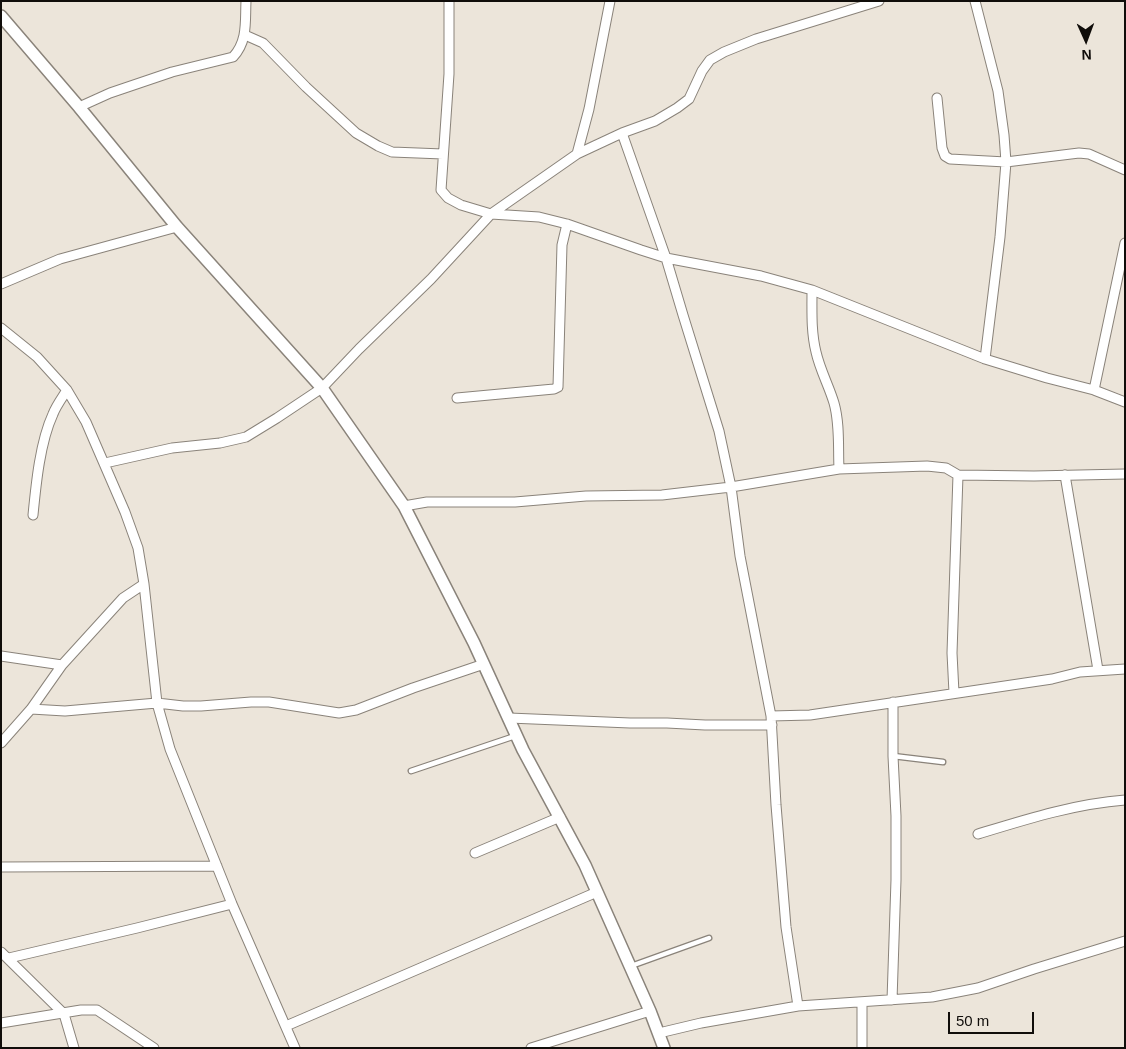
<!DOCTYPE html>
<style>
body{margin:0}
#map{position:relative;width:1126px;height:1049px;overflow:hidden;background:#ece5da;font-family:Arial,sans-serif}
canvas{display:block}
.frame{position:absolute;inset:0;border:2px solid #100d0a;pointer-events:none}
.north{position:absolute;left:1061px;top:15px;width:50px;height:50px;-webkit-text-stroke:4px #ece5da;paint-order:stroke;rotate:178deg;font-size:14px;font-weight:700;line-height:20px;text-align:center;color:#100d0a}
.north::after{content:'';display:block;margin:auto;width:18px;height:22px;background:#100d0a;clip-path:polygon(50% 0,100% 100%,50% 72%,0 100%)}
.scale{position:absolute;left:948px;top:1012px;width:86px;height:22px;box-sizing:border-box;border:2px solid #100d0a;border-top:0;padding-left:6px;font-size:15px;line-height:18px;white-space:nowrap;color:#100d0a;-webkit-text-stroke:4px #ece5da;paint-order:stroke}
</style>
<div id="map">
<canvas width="1126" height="1049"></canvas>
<div class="frame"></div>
<div class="north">N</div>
<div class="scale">50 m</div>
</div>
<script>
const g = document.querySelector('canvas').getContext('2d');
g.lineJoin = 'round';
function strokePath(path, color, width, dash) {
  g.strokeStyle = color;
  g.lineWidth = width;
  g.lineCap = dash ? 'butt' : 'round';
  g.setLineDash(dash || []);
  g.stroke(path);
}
const service = new Path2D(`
 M 893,756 L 943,762
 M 411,771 L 515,736
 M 631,966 L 709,938`);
const minor = new Path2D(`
 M 449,1 L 449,74 L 441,190 L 448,198 L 461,205 L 491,214 L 539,217 L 567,224 L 641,250 L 666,258 L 761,276 L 812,290 L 985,359 L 1047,378 L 1094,390 L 1125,402
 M 975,1 L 998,91 L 1004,135 L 1006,162 L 1000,237 L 985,359
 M 245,35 L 263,43 L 306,87 L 356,133 L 378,146 L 392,152 L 443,154
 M 937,98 L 942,148 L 945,156 L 950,159 L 1006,162 L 1079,153 L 1089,154 L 1125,170
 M 79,107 L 110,93 L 172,72 L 233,57 C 248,41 245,21 246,1
 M 622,133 L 666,258 L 683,315 L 719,431 L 731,487 L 740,556 L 771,716 L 776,805 L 786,927 L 798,1006
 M 577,154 L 589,109 L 610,1
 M 1,284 L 60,259 L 177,227
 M 812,290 C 812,311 811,332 816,352 C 820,370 829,386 834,403 C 840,424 838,448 839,469
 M 1,328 L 37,357 L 67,390 L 86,422 L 125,512 L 138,548 L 144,584 L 157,703 L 170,749 L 232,904 L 295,1048
 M 1094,390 L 1125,243
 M 457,398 L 554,389 L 558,387 L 562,245 L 567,224
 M 105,463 L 172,448 L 220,443 L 246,437 L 277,418 L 322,388 L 359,349 L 431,279 L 491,214 L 577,154 L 622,133 L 655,121 L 677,108 L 689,99 L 702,71 L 710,60 L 724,52 L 756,39 L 879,1
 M 958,475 L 1034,476 L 1125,474
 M 1065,475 L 1098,670
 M 404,506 L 427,502 L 515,502 L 586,496 L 662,495 L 731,487 L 839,469 L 927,466 L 946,468 L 958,475 L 952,653 L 954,693
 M 33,515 C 36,484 40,442 53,414 C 56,406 62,398 67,390
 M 1,656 L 62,665
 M 31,709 L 65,711 L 157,703 L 183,706 L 201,706 L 251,702 L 269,702 L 339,713 L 356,710 L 413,688 L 484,664
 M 771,716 L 810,715 L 1052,679 L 1080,672 L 1125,669
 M 509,718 L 630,723 L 667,723 L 705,725 L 772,725
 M 1,743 L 31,709 L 62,665 L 123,598 L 144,584
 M 978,834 C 1027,819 1074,804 1125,800
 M 475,853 L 560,817
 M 1,867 L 217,866
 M 1,952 L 64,1014 L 74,1048
 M 9,958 L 137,928 L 232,904
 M 892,1000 L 896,880 L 896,816 L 893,756 L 893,702
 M 1,1023 L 81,1010 L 97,1010 L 154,1048
 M 286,1026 L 597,892
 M 659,1033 L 701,1023 L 798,1006 L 932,997 L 978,988 L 1034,969 L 1125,941
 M 531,1048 L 650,1011
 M 862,1048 L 862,1002`);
const tertiary = new Path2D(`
 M 1,16 L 79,107 L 177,227 L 322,388 L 404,506 L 474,643 L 523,750 L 585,865 L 650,1011 L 664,1048`);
strokePath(service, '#8a837a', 7);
strokePath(minor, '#8a837a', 11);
strokePath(tertiary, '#8a837a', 14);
strokePath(service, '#fff', 4.5);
strokePath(minor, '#fff', 9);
strokePath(tertiary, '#fff', 11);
</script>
